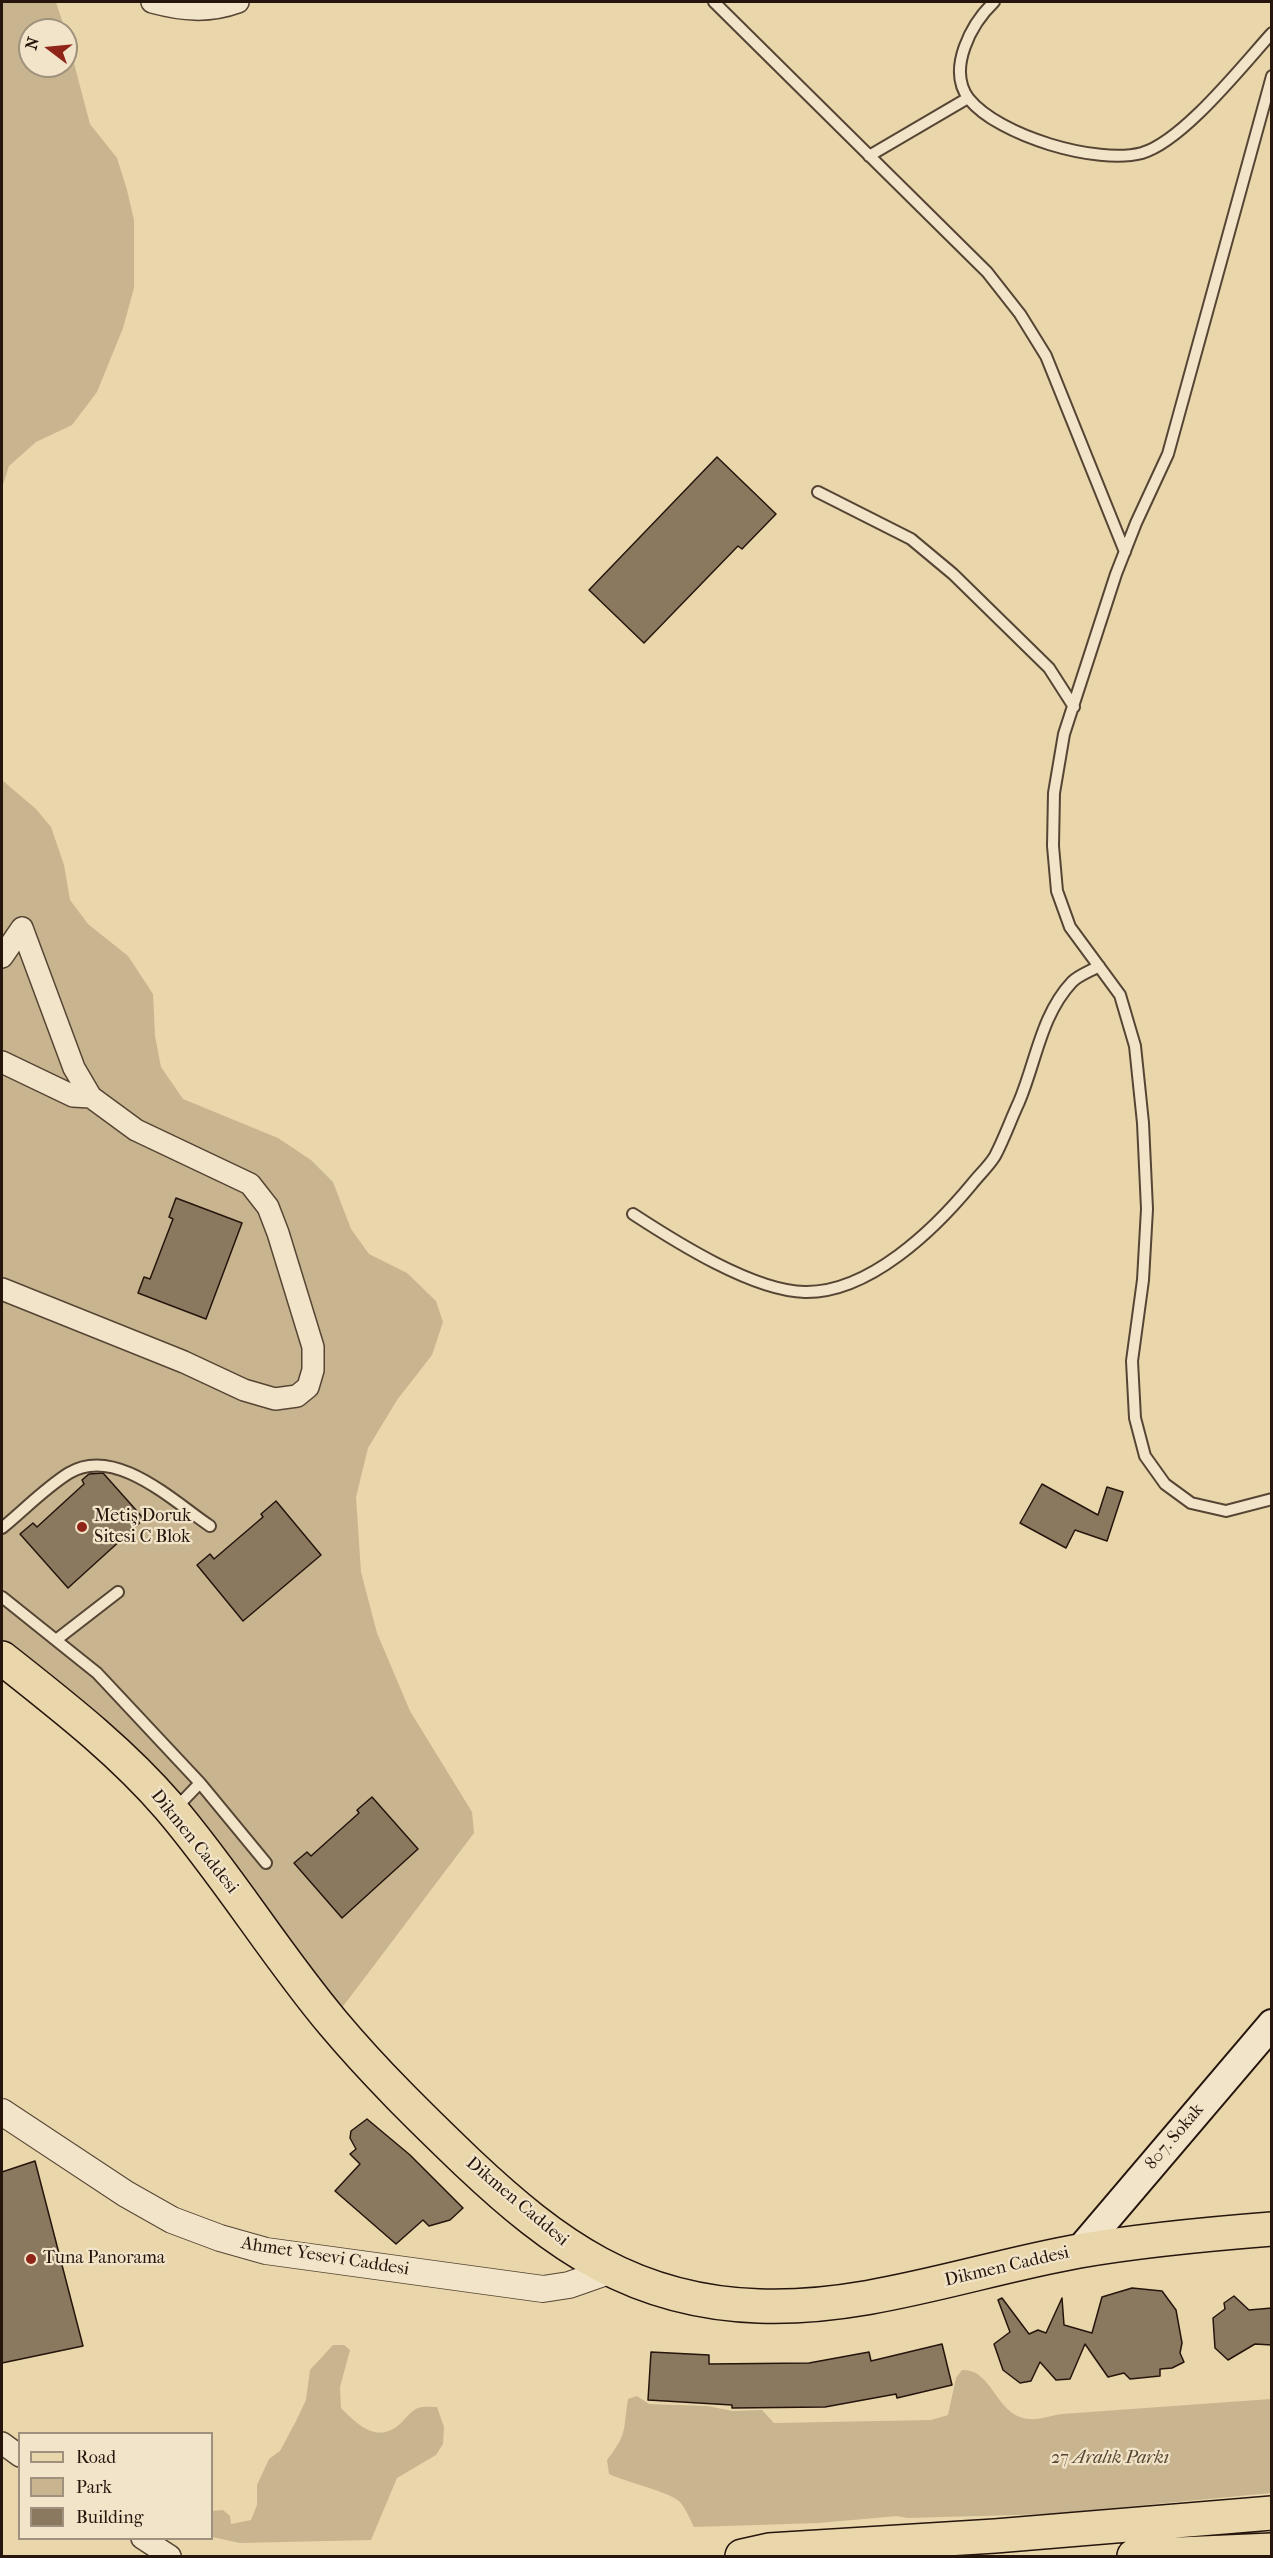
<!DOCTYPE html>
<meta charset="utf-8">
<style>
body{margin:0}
#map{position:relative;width:1273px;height:2558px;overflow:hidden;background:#e9d6ab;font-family:"IM FELL French Canon",serif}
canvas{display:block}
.frame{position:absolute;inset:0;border:3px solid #25150d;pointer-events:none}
.legend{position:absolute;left:18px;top:2432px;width:195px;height:108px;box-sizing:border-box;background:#f1e4c8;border:2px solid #9f917d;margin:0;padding:8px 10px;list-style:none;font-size:18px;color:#25150d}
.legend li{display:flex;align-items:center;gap:12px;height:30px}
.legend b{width:30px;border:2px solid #9f917d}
.north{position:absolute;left:18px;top:18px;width:60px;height:60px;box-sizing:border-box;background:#f1e4c8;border:2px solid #9f917d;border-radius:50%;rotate:286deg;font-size:16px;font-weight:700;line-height:24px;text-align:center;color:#25150d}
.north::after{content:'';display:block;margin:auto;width:21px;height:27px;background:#8f2418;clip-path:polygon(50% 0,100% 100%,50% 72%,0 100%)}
</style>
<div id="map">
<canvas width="1273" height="2558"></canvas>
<div class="frame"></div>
<ul class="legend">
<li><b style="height:8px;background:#e9d6ab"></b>Road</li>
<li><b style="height:16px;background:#c8b590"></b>Park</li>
<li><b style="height:16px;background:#8b795f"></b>Building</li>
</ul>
<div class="north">N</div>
</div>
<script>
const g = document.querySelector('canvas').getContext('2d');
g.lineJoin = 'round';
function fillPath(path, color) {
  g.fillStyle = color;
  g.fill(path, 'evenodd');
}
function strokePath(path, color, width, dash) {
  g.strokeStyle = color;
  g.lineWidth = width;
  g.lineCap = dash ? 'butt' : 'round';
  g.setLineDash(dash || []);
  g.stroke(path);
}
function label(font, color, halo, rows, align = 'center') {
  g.font = font + ' "IM FELL French Canon",serif';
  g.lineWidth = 4.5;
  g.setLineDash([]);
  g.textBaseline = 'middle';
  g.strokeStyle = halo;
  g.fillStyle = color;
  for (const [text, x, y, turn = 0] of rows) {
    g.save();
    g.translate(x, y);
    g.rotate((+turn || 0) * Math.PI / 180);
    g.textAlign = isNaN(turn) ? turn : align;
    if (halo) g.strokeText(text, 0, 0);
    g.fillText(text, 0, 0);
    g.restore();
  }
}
fillPath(new Path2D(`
 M 2,2 L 56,2 L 65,30 L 30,30 L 30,66 L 66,66 L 66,33 L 90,124 L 117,158 L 127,190 L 134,220 L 134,288 L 123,328 L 97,392 L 72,425 L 36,442 L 9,466 L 2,488 Z
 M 2,780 L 36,809 L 51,827 L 64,865 L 70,900 L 88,924 L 128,956 L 153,994 L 155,1036 L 161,1067 L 183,1099 L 278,1138 L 311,1160 L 333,1182 L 351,1229 L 369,1254 L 407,1273 L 436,1301 L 443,1322 L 432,1355 L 397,1400 L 368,1448 L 356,1497 L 361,1572 L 377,1633 L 410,1711 L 472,1812 L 474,1833 L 332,2021 L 195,1839 L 2,1658 Z
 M 333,2345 L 344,2345 L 350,2350 L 340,2387 L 341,2408 C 358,2425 377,2444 400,2424 C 405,2419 412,2410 418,2408 C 423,2406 432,2407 437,2407 L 444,2427 L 443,2444 L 436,2455 L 397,2478 L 371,2540 L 240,2543 L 212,2537 L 212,2511 L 223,2510 L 230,2516 L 231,2524 L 251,2520 L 257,2505 L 257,2485 L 269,2459 L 280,2451 L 296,2421 L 306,2400 L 310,2370 Z
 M 962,2370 C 994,2369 995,2417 1030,2419 C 1040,2420 1052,2415 1062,2414 L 1271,2399 L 1271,2493 L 1051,2514 L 907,2518 L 897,2516 L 819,2523 L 694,2527 C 690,2519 686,2509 680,2502 C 671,2492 625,2482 609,2474 L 607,2460 C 628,2433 623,2430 628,2399 L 637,2396 L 649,2404 L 707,2406 L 733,2411 L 762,2410 L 774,2423 L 931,2420 L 948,2415 L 956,2378 Z`), '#c8b590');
const building = new Path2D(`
 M 717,457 L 776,514 L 742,549 L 738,546 L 644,643 L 589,590 Z
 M 176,1198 L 242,1223 L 206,1319 L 138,1293 L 144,1277 L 150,1279 L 173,1219 L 169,1217 Z
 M 103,1473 L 144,1519 L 68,1588 L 20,1534 L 33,1523 L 37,1527 L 84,1484 L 82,1480 L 89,1474 Z
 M 1042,1484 L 1098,1515 L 1107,1487 L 1123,1492 L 1107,1541 L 1075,1530 L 1066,1548 L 1020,1523 Z
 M 276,1501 L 321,1555 L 243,1621 L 197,1565 L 210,1554 L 214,1559 L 263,1517 L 261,1514 Z
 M 372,1797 L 418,1849 L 342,1918 L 294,1863 L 307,1852 L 311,1856 L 359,1813 L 357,1810 Z
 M 367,2119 L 410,2155 L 463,2208 L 450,2220 L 429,2226 L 423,2220 L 396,2244 L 335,2191 L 360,2164 L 350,2154 L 356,2149 L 350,2138 L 351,2131 Z
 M 35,2161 L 83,2346 L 2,2363 L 2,2172 Z
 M 1132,2288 L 1162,2291 L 1176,2310 L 1182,2343 L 1180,2353 L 1184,2362 L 1172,2368 L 1160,2369 L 1160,2376 L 1130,2379 L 1124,2373 L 1108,2377 L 1085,2344 L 1070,2379 L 1056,2380 L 1040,2362 L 1031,2381 L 1020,2383 L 1003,2370 L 994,2344 L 1010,2332 L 998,2300 L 1002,2298 L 1029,2334 L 1038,2330 L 1046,2333 L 1062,2298 L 1064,2325 L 1092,2333 L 1102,2297 Z
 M 1234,2296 L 1249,2310 L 1272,2308 L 1272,2345 L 1255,2344 L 1228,2360 L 1215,2348 L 1213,2318 L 1225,2309 L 1224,2303 Z
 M 942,2344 L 952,2385 L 897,2398 L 896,2394 L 825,2407 L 732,2408 L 732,2405 L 648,2400 L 651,2352 L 709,2355 L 709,2364 L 809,2363 L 869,2352 L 871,2361 Z`);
fillPath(building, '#8b795f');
strokePath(building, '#25150d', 1.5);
const service = new Path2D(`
 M 714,2 L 987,272 L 1020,314 L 1046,356 L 1125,552
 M 994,2 C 972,23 946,69 969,99 C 999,136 1097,165 1142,153 C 1183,141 1242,66 1272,33
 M 1272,76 L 1168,454 L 1136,523 L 1116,574 L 1064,734 L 1054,793 L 1053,846 L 1057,891 L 1070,927 L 1120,995 L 1135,1046 L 1143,1123 L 1147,1209 L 1143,1280 L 1132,1361 L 1135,1418 L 1145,1456 L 1165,1484 L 1191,1503 L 1226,1511 L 1272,1499
 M 869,156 L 968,98
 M 818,492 L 911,539 L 953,574 L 1049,668 L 1074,707
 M 633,1214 C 676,1242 753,1291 805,1292 C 869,1293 934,1230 972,1184 C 979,1175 989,1166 995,1156 C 1004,1139 1011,1119 1019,1102 C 1036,1062 1041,1015 1072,982 C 1079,975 1091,971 1099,966
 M 2,1528 C 24,1510 45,1488 69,1473 C 115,1445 173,1501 210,1526
 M 2,1597 L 97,1673 L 200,1783 L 266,1863
 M 56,1640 L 118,1592
 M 175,1809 L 200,1783`);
const minor = new Path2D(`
 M 152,2 C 182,10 208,13 238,2
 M 2,957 L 22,928
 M 2,1062 L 73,1096 L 91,1097
 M 2,1289 L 184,1362 L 244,1390 L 275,1399 L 297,1396 L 308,1387 L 313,1370 L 313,1347 L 278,1233 L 268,1207 L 250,1184 L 136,1130 L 91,1097 L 74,1068 L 22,928
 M 2,2443 L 20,2456
 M 142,2538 L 170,2556`);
const tertiary = new Path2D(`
 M 2,2112 L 126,2194 L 172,2220 L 220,2238 L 266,2251 L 543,2289 L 569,2285 L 609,2271`);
const secondary = new Path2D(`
 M 1079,2251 L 1272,2024`);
const primary = new Path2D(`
 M 2,1658 C 60,1704 120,1750 169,1807 C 228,1876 275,1954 333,2023 C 375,2073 421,2118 468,2163 C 555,2245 634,2302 759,2306 C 867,2310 973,2270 1079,2251 C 1142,2240 1208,2234 1272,2229`);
const trunk = new Path2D(`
 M 742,2556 L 769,2550 L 995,2536 L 1272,2513
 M 1134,2556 L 1272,2550`);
strokePath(service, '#564534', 14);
strokePath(minor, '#564534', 24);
strokePath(tertiary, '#564534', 28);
strokePath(secondary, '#25150d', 32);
strokePath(primary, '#25150d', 36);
strokePath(trunk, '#25150d', 36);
strokePath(service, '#f1e4c8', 10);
strokePath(minor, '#f1e4c8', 21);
strokePath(tertiary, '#f1e4c8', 26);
strokePath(secondary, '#f1e4c8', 28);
strokePath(primary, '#e9d6ab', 33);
strokePath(trunk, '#e9d6ab', 33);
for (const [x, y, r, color] of [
 [82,1527,6,"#8f2418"],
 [31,2259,6,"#8f2418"]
]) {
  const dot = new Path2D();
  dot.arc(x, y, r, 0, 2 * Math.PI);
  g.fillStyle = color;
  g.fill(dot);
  strokePath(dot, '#f1e4c8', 2);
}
label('18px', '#25150d', '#f1e4c8', [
 ["Metiş Doruk",94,1517],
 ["Sitesi C Blok",94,1538],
 ["Tuna Panorama",43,2259]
], 'left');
label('18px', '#25150d', '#f1e4c8', [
 ["Dikmen Caddesi",194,1842,51],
 ["807. Sokak",1175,2137,-50],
 ["Dikmen Caddesi",517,2202,40],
 ["Ahmet Yesevi Caddesi",325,2257,9],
 ["Dikmen Caddesi",1007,2267,-13]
]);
label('italic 18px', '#564534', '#f1e4c8', [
 ["27 Aralık Parkı",1110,2459]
]);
</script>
